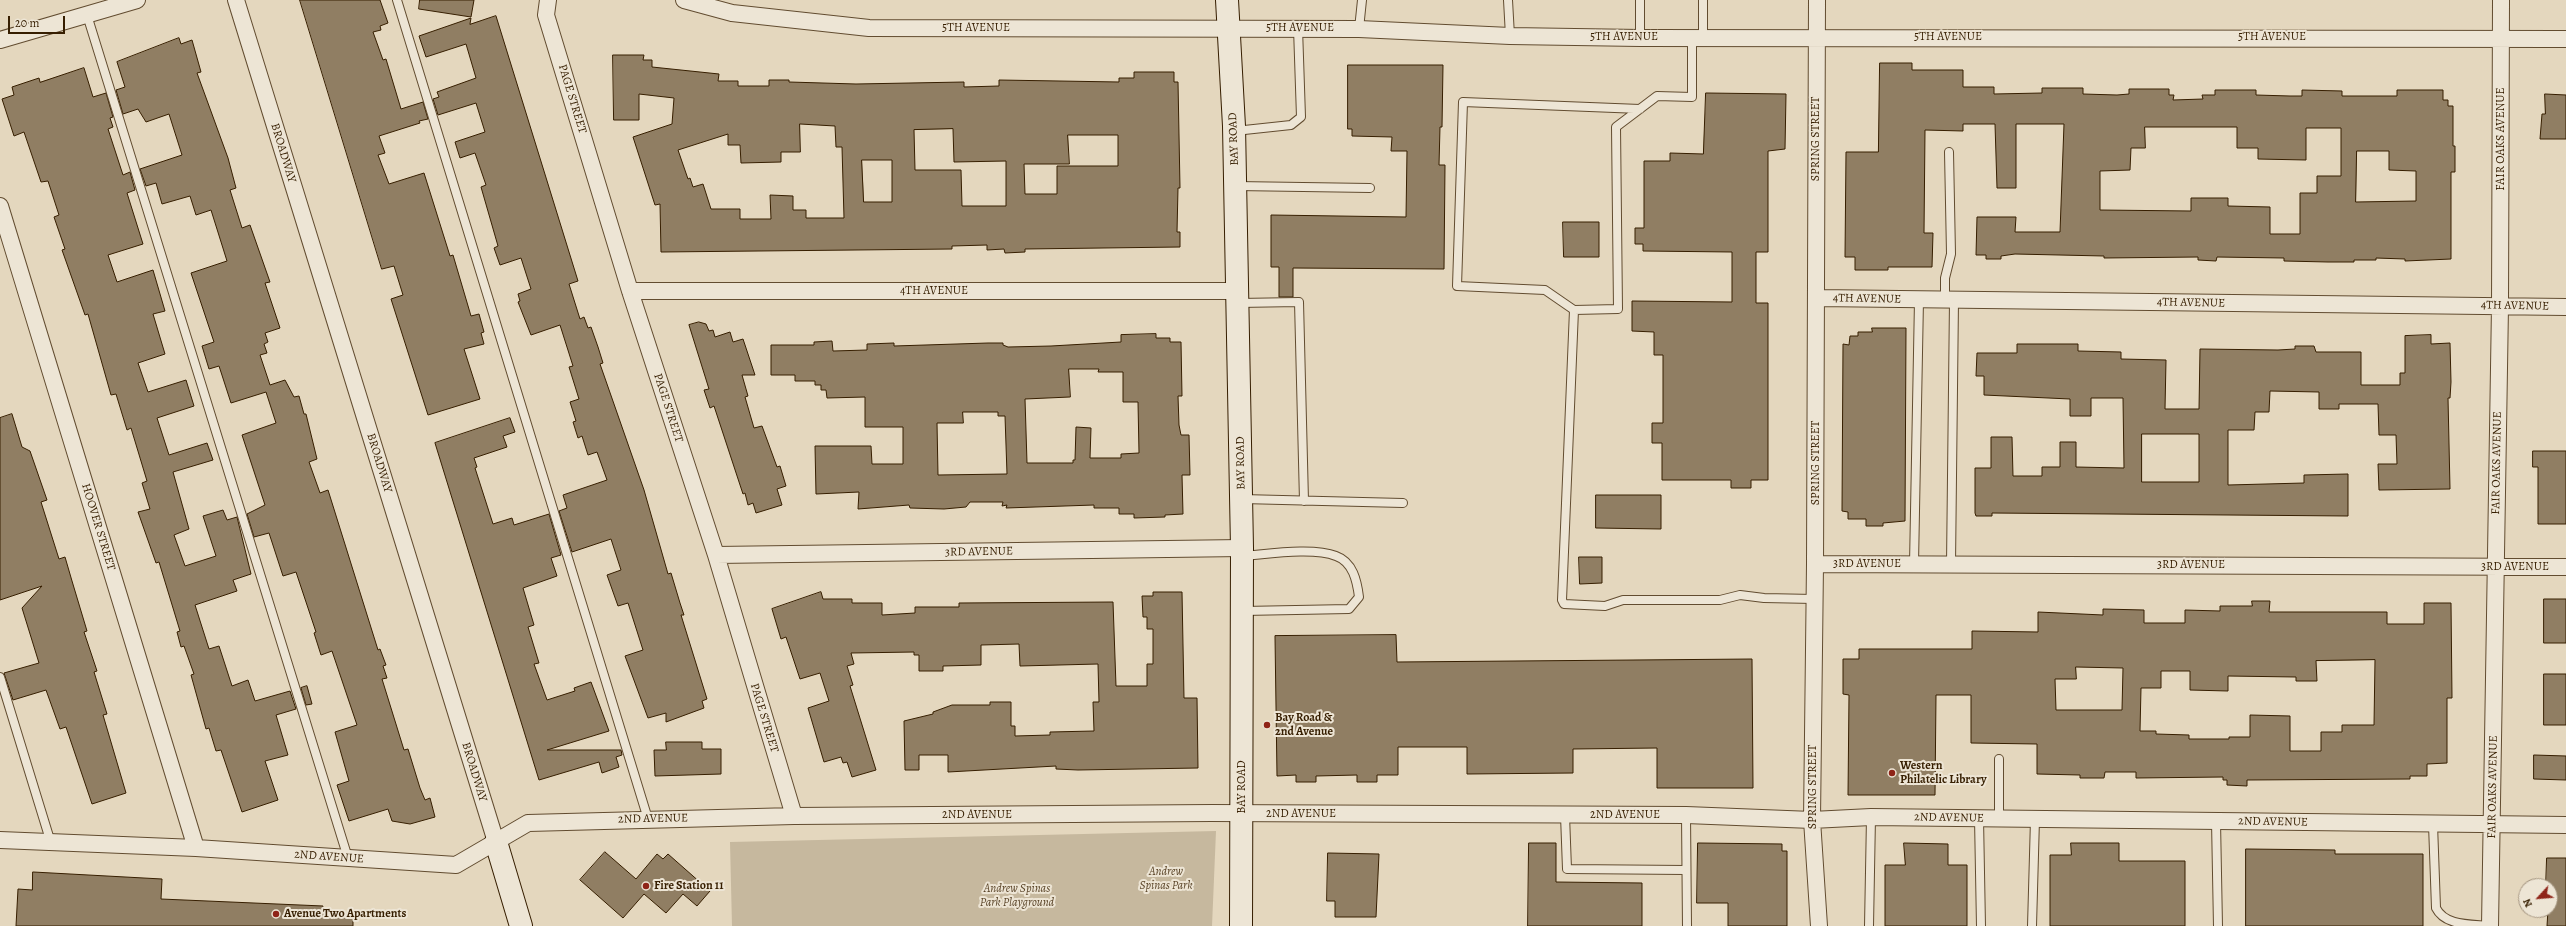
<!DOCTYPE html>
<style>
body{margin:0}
#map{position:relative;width:2566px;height:926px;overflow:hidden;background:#e4d7be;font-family:Alegreya,serif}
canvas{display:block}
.north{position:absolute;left:2518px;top:878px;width:40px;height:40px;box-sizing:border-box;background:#ede5d5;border:1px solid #a49580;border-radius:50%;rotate:244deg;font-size:11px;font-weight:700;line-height:16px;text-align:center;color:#361e00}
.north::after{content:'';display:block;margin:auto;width:14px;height:18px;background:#8f2418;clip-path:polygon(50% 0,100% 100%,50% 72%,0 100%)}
.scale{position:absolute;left:8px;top:16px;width:57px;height:18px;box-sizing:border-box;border:2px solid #361e00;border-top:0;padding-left:5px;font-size:12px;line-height:14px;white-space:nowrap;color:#361e00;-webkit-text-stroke:3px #ede5d5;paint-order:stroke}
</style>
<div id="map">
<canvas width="2566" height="926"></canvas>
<div class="north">N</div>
<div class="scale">20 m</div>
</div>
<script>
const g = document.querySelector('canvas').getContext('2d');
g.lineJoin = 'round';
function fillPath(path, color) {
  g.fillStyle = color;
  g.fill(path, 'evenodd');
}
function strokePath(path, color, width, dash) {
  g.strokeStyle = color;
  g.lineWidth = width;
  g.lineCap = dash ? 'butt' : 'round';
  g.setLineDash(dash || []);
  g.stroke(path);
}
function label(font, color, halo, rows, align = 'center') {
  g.font = font + ' Alegreya,serif';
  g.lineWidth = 4;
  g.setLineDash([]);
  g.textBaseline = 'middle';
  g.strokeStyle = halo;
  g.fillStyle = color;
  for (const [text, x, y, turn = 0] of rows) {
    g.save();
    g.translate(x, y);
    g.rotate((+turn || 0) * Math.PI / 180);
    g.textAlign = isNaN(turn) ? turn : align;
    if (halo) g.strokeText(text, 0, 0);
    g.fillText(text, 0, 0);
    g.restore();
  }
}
fillPath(new Path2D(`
 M 1216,831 L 1212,926 L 732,926 L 730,842 Z`), '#c6b89e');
const building = new Path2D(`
 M 300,0 L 380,0 L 388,23 L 380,26 L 381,30 L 373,32 L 383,60 L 386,59 L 401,109 L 423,102 L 428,119 L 419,121 L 420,123 L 379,136 L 385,153 L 378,155 L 389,184 L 424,173 L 450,256 L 453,255 L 471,316 L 479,314 L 484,332 L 481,333 L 484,344 L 464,349 L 480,399 L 428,415 L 391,299 L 403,295 L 394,266 L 382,269 Z
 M 420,0 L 474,0 L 471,17 L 419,9 Z
 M 496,16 L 578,281 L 569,284 L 580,319 L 584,317 L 588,328 L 591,327 L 598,347 L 603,363 L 600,364 L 644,490 L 668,574 L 671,573 L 680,603 L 684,615 L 681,615 L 707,699 L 702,701 L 704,708 L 666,722 L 666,713 L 648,718 L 625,656 L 643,650 L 628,603 L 618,606 L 607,575 L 621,570 L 611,539 L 572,552 L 559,511 L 567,508 L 563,495 L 607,480 L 597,452 L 588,455 L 582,436 L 578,438 L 573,422 L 576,421 L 570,402 L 579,399 L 569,367 L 573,366 L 560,325 L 531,335 L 518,302 L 520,301 L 518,294 L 531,289 L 521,258 L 500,265 L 494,248 L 498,246 L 481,187 L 486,185 L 475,153 L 460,158 L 455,142 L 485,132 L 476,103 L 438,115 L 433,99 L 439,97 L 437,92 L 476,78 L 466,44 L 426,57 L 419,36 L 471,18 L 470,24 Z
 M 179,38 L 181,44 L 192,40 L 201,72 L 197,73 L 228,158 L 236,188 L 230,190 L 242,228 L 250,225 L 270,282 L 265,283 L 280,328 L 265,333 L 268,342 L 264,344 L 267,353 L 260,355 L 270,385 L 285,380 L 294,397 L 299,396 L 304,414 L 306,414 L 317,459 L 309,462 L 320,493 L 328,490 L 378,650 L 380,649 L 386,665 L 383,666 L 387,678 L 382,679 L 404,750 L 408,749 L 420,788 L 425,800 L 430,798 L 435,817 L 410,824 L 392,821 L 388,809 L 349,821 L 337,785 L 349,781 L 335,732 L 357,725 L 332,651 L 321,655 L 314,633 L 316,632 L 296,572 L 283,576 L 269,533 L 254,537 L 247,514 L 265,505 L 242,435 L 276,423 L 266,392 L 231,403 L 219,366 L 209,369 L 202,346 L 214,342 L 191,273 L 227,261 L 211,210 L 196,215 L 190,196 L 162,204 L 156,183 L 146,186 L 140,169 L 182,155 L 169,114 L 146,122 L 138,109 L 123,114 L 116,90 L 125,87 L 117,62 Z
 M 613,55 L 644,55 L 643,60 L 652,60 L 652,67 L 719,74 L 718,81 L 738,81 L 738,86 L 769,86 L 769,80 L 789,80 L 789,82 L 856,84 L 964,82 L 964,87 L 999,86 L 999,80 L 1119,82 L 1119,78 L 1134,78 L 1134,72 L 1174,72 L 1174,82 L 1178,82 L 1180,188 L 1178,188 L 1177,232 L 1180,232 L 1180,247 L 1025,249 L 1025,252 L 1005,253 L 1004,249 L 987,250 L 987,245 L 952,246 L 952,249 L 661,252 L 660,204 L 655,205 L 633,137 L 672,124 L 674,98 L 639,94 L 639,120 L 614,120 ZM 800,124 L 835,126 L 836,147 L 842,147 L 844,218 L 806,218 L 806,210 L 793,210 L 793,196 L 770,195 L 771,219 L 740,219 L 740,209 L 711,209 L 703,184 L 693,187 L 690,178 L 688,179 L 678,150 L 728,134 L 728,145 L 740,145 L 741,163 L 781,162 L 781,152 L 800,152 ZM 953,129 L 954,162 L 1006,161 L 1006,206 L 962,206 L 961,170 L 915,170 L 914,130 ZM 1068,135 L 1118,135 L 1118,166 L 1057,166 L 1057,194 L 1025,194 L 1024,164 L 1069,164 ZM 862,160 L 892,160 L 892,202 L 864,202 Z
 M 1880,63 L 1912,63 L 1912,70 L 1963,70 L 1963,87 L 1994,87 L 1994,94 L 2042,93 L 2042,88 L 2083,88 L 2083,94 L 2117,95 L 2129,94 L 2129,89 L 2169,89 L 2169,95 L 2174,95 L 2173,100 L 2203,99 L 2202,95 L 2215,95 L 2215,90 L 2256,90 L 2256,95 L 2290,96 L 2302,96 L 2302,90 L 2342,91 L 2342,96 L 2397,96 L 2397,90 L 2443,90 L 2443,100 L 2448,100 L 2448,106 L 2453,106 L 2453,146 L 2455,146 L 2455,172 L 2451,172 L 2451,259 L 2405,261 L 2405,259 L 2376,258 L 2376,260 L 2354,260 L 2354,262 L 2328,262 L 2284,261 L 2284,258 L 2217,257 L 2216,261 L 2198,260 L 2198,257 L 2104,258 L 2104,256 L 2015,254 L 2001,256 L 2001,259 L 1986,259 L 1986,255 L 1976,255 L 1977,217 L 2016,217 L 2015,232 L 2060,232 L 2064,124 L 2016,124 L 2016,188 L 1997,188 L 1995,124 L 1963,124 L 1963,131 L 1925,130 L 1924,233 L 1933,233 L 1932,267 L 1888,267 L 1888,270 L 1855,270 L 1855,257 L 1845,257 L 1846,152 L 1878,152 ZM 2145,127 L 2237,127 L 2237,148 L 2258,148 L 2258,159 L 2306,160 L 2306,128 L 2341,128 L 2341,176 L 2317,176 L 2317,193 L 2300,193 L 2300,234 L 2270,234 L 2270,207 L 2228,206 L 2228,198 L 2191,198 L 2191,211 L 2100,210 L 2100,171 L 2130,170 L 2131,148 L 2145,148 ZM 2357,151 L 2389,151 L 2389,170 L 2416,171 L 2416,201 L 2356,202 Z
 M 1348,65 L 1443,65 L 1442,127 L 1440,127 L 1439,165 L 1445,165 L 1444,269 L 1293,268 L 1293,297 L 1279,297 L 1279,267 L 1271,267 L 1271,215 L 1406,217 L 1407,151 L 1391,151 L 1392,137 L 1352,136 L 1352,129 L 1348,129 Z
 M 84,68 L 93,97 L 106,93 L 113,117 L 110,118 L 113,127 L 108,129 L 123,175 L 130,172 L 135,190 L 127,193 L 143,244 L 108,255 L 117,282 L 153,270 L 165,311 L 153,314 L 165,354 L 138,363 L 148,392 L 186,380 L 194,406 L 157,418 L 169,455 L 207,443 L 213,460 L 173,472 L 189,529 L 174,535 L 185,566 L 216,556 L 203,516 L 223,510 L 227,520 L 237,517 L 251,574 L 233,580 L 237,591 L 195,605 L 209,649 L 219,646 L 232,686 L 248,680 L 255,701 L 290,691 L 296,709 L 276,715 L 288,755 L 265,761 L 278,800 L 242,812 L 221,750 L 216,751 L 209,728 L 206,729 L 191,675 L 194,674 L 184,646 L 181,647 L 177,632 L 180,631 L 159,562 L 156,563 L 138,512 L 150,509 L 142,483 L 147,481 L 131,428 L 127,430 L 116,394 L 111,395 L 88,314 L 85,315 L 62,250 L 65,249 L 54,217 L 59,215 L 48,181 L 41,182 L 24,132 L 14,136 L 2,99 L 14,95 L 12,87 L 39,78 L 40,82 Z
 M 1706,93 L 1786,94 L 1785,149 L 1768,151 L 1768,252 L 1756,252 L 1756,303 L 1768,303 L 1768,480 L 1751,480 L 1751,488 L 1731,488 L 1731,480 L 1662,480 L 1662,443 L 1652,443 L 1652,423 L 1663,423 L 1663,355 L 1654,355 L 1654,332 L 1632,331 L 1632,301 L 1732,302 L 1732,252 L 1643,251 L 1643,244 L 1635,244 L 1635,228 L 1644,228 L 1644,161 L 1670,161 L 1670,153 L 1703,154 Z
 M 2545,94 L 2566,95 L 2566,139 L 2540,139 L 2542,114 L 2545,114 Z
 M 1563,222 L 1599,222 L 1599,257 L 1564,257 Z
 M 699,322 L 706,324 L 709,331 L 713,330 L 715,337 L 730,332 L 733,342 L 743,339 L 755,375 L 742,375 L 748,396 L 745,397 L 754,428 L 762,426 L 777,467 L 780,466 L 786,486 L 777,489 L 782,505 L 756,513 L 753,503 L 748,505 L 745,493 L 743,494 L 714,406 L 710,408 L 704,390 L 709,389 L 689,325 Z
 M 1872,328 L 1906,328 L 1905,521 L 1883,523 L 1883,526 L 1866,526 L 1866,519 L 1848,519 L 1848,512 L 1842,511 L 1843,344 L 1849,345 L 1850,336 L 1858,336 L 1858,332 L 1872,332 Z
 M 1156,334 L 1156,338 L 1170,338 L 1170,342 L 1181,342 L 1182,396 L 1178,396 L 1179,425 L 1181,435 L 1189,435 L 1190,475 L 1182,475 L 1183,514 L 1165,515 L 1165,517 L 1134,518 L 1134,514 L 1119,514 L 1119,508 L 1094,508 L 1094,505 L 1006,508 L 1007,505 L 1002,506 L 1003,502 L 970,502 L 966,507 L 944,509 L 910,508 L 909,505 L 858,509 L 859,492 L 816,494 L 815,446 L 871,446 L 872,464 L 903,464 L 903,427 L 865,427 L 865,397 L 827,398 L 826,390 L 821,390 L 821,385 L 815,385 L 815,381 L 795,381 L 795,375 L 771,375 L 771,345 L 814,345 L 814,342 L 832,341 L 833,351 L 867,350 L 867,344 L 894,343 L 894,346 L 988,343 L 1003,343 L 1003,345 L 1008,347 L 1051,346 L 1121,342 L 1121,335 ZM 1069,369 L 1099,369 L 1098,372 L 1123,372 L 1123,402 L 1138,402 L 1139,453 L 1121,454 L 1121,458 L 1090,458 L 1091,428 L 1076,427 L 1075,460 L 1073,460 L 1073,463 L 1027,463 L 1025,399 L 1070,397 ZM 963,412 L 998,412 L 998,416 L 1005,416 L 1007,474 L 938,475 L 937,423 L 963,423 Z
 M 2431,335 L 2431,344 L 2450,343 L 2451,382 L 2450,398 L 2448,398 L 2450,489 L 2379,490 L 2378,464 L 2397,464 L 2396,435 L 2379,435 L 2378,404 L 2339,404 L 2339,409 L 2319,409 L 2319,392 L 2270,391 L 2269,412 L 2255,412 L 2254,430 L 2228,430 L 2228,485 L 2304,483 L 2304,475 L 2348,474 L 2348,516 L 1992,513 L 1992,516 L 1976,516 L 1975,513 L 1975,468 L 1991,468 L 1991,437 L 2012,437 L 2013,476 L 2042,476 L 2042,467 L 2060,467 L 2060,442 L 2076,442 L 2076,467 L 2124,468 L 2123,398 L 2091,398 L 2091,416 L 2070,416 L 2070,399 L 1984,395 L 1984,376 L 1976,376 L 1977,353 L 2017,353 L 2017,344 L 2078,344 L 2078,351 L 2121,352 L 2121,359 L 2166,360 L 2165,409 L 2199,409 L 2200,349 L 2278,350 L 2295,349 L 2295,346 L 2314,346 L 2316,352 L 2361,352 L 2361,385 L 2400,385 L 2400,373 L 2405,373 L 2405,336 ZM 2142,434 L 2199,434 L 2199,482 L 2142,482 Z
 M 12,414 L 22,447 L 30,451 L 47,500 L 41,502 L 59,559 L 65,557 L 72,581 L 87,631 L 84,632 L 97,671 L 94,672 L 107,714 L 103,715 L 126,793 L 92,804 L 66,727 L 60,729 L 46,690 L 13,700 L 4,673 L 39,663 L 22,608 L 42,586 L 0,600 L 0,418 Z
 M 510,418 L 515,432 L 503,436 L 507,447 L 474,458 L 477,467 L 475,468 L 493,524 L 512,518 L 514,525 L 549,514 L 561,555 L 551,558 L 557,576 L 523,588 L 534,625 L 528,627 L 539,663 L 534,664 L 547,700 L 575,691 L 574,688 L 591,682 L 609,731 L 547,750 L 621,750 L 622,755 L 616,757 L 619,767 L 602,773 L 599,762 L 539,780 L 435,443 Z
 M 2533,451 L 2566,451 L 2566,524 L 2538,524 L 2538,467 L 2533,467 Z
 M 1596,495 L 1661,495 L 1661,529 L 1596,528 Z
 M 1579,557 L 1602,557 L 1602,583 L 1580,584 Z
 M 821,592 L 823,599 L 852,599 L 852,603 L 882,603 L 882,615 L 915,613 L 915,607 L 959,607 L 959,603 L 1113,602 L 1116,686 L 1147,686 L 1147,664 L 1153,664 L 1153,629 L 1147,629 L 1147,617 L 1143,617 L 1142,596 L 1153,596 L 1153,592 L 1182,592 L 1184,698 L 1197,698 L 1198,768 L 1078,770 L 1056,769 L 1056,766 L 948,772 L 948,755 L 919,755 L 919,770 L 905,770 L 904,721 L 933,714 L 933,712 L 952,705 L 990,705 L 990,702 L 1011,702 L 1011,726 L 1015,726 L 1015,736 L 1050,735 L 1050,732 L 1094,731 L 1093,702 L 1099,702 L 1098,664 L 1020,666 L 1019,644 L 981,645 L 981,665 L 943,666 L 943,671 L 919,671 L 919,655 L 914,655 L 914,652 L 851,653 L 854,664 L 847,666 L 853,685 L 850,686 L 876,770 L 852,777 L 847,762 L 843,763 L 841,757 L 824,762 L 808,708 L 829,701 L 820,673 L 800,679 L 786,637 L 781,639 L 772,609 Z
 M 2544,599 L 2566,599 L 2566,643 L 2544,643 Z
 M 2252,601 L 2270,601 L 2269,612 L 2387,612 L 2387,624 L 2424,624 L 2424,603 L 2451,603 L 2452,698 L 2447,698 L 2447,763 L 2427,764 L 2427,776 L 2410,776 L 2410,779 L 2247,780 L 2247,786 L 2227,785 L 2227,780 L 2223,780 L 2223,777 L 2136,778 L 2136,772 L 2105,772 L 2104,778 L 2080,778 L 2080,775 L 2037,774 L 2037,744 L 1971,743 L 1971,695 L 1936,695 L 1935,795 L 1848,795 L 1849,695 L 1843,694 L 1843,659 L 1859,659 L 1859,649 L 1972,649 L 1972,631 L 2038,632 L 2038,612 L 2103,615 L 2103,609 L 2144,610 L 2144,623 L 2185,623 L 2185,610 L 2220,611 L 2220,606 L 2252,606 ZM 2375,660 L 2374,725 L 2342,725 L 2342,732 L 2321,732 L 2321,751 L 2290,751 L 2290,716 L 2250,715 L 2250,737 L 2229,737 L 2229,739 L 2189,739 L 2189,735 L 2156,734 L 2156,731 L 2140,731 L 2141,688 L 2161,688 L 2161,671 L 2190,671 L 2190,690 L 2228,691 L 2228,676 L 2296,677 L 2296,681 L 2317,681 L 2316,661 ZM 2076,667 L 2123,668 L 2122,710 L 2056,710 L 2055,679 L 2076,679 Z
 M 1396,635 L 1397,662 L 1752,659 L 1753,788 L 1657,788 L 1657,748 L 1573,749 L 1573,773 L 1467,774 L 1467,747 L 1398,747 L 1398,775 L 1377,775 L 1377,782 L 1357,782 L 1357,775 L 1316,776 L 1316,782 L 1296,782 L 1296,775 L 1277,776 L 1275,636 Z
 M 2544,674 L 2566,674 L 2566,725 L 2544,725 Z
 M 307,686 L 312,704 L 306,705 L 301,688 Z
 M 666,742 L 702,742 L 702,749 L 721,749 L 721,774 L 655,776 L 654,750 L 666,750 Z
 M 2534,755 L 2566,756 L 2566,780 L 2534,779 Z
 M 1529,843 L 1556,843 L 1556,882 L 1642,883 L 1642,926 L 1528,926 Z
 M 1698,843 L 1782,844 L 1782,851 L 1787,851 L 1787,926 L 1728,926 L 1728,903 L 1697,903 Z
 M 1904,843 L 1948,844 L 1948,865 L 1967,865 L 1967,926 L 1885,926 L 1885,865 L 1905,865 Z
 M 2071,843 L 2119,843 L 2119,861 L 2185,861 L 2185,926 L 2050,926 L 2050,855 L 2071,855 Z
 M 2246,849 L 2335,850 L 2335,854 L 2423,854 L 2423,926 L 2246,926 Z
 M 605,852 L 636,879 L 657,854 L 663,859 L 668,854 L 710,891 L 697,906 L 683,894 L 666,913 L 644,894 L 623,918 L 580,880 Z
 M 1328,853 L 1379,854 L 1376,917 L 1335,917 L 1335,901 L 1327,901 Z
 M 2547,858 L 2566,858 L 2566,926 L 2547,926 L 2548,910 L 2550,910 L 2550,886 L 2546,886 Z
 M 33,872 L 162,879 L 161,899 L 323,906 L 323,912 L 353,914 L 353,926 L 16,926 L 18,889 L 32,890 Z`);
fillPath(building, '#907e63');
strokePath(building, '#361e00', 1);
const lane = new Path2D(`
 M 397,0 L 648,819
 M 1508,0 L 1510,36
 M 1640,0 L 1640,38
 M 1703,0 L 1703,37
 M 87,15 L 348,858
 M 1359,29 L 1362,0
 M 1692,37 L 1692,97 L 1657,96 L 1616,127 L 1618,309 L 1574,310 L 1562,600 L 1564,604 L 1605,606 L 1623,600 L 1720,600 L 1740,595 L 1764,598 L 1814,599
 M 1235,131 L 1291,125 L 1301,117 L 1298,28
 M 1236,186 L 1370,188
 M 1945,300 L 1945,278 L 1951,254 L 1949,152
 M 1238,303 L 1299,302 L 1304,501
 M 1574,310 L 1545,290 L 1457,286 L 1463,102 L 1640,109
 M 1242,499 L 1403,503
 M 1914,564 L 1919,300
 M 1951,564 L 1954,300
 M 1243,611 L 1349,609 L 1359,597 C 1357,581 1353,562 1336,556 C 1313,547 1269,554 1243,556
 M 0,677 L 51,843
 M 1999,759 L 1999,818
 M 1565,815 L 1567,869 L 1686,870
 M 1686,815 L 1687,926
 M 1979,818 L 1981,926
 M 2216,821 L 2218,926
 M 2433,824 L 2436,908 C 2445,926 2470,924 2490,926
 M 1869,926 L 1871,817
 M 2032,926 L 2035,819`);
const street = new Path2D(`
 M 236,0 L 496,842
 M 548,0 L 546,15 L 630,291 L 716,555 L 794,816
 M 684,0 L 732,13 L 869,28 L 1359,29 L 1510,36 L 1640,38 L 2566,39
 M 1817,0 L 1815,564 L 1812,820 L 1819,926
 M 0,40 L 137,0
 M 0,206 L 196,848
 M 630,291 L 1237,291
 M 1817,298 L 2566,307
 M 716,555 L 1242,548
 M 1815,564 L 2566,567
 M 0,840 L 196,848 L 456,865 L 528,823 L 794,816 L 1212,813 L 1686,815 L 1812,820 L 1871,817 L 2566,825
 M 2490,926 L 2500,306 L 2501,0`);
const secondary = new Path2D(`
 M 1227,0 L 1234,126 L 1242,548 L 1241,926
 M 496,842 L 521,926`);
strokePath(lane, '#624c30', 10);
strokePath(street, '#624c30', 18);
strokePath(secondary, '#361e00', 24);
strokePath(lane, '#ede5d5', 8);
strokePath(street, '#ede5d5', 16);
strokePath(secondary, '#ede5d5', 22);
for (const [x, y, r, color] of [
 [1267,725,4,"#8f2418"],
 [1892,773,4,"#8f2418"],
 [646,886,4,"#8f2418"],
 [276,914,4,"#8f2418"]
]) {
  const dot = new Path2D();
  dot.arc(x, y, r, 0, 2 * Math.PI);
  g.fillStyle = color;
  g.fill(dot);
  strokePath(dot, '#ede5d5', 1.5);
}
label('12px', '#361e00', '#ede5d5', [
 ["5TH AVENUE",976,28],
 ["5TH AVENUE",1300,28],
 ["5TH AVENUE",1624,37],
 ["5TH AVENUE",1948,37],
 ["5TH AVENUE",2272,37],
 ["PAGE STREET",572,99,73],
 ["BAY ROAD",1234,139,-92],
 ["SPRING STREET",1816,139,-90],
 ["FAIR OAKS AVENUE",2501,139,-90],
 ["BROADWAY",283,153,73],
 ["4TH AVENUE",934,291],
 ["4TH AVENUE",1867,299,1],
 ["4TH AVENUE",2191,303,1],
 ["4TH AVENUE",2515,306,1],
 ["PAGE STREET",668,408,72],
 ["BROADWAY",379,463,73],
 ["BAY ROAD",1241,463,-91],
 ["SPRING STREET",1816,463,-90],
 ["FAIR OAKS AVENUE",2497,463,-89],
 ["HOOVER STREET",98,527,73],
 ["3RD AVENUE",979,552,-1],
 ["3RD AVENUE",1867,564],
 ["3RD AVENUE",2191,565],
 ["3RD AVENUE",2515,567],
 ["PAGE STREET",764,718,73],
 ["BROADWAY",474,772,73],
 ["BAY ROAD",1242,787,-90],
 ["SPRING STREET",1813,787,-90],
 ["FAIR OAKS AVENUE",2493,787,-89],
 ["2ND AVENUE",1301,814],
 ["2ND AVENUE",977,815],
 ["2ND AVENUE",1625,815],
 ["2ND AVENUE",1949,818,1],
 ["2ND AVENUE",653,819,-1],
 ["2ND AVENUE",2273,822,1],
 ["2ND AVENUE",329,857,4]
]);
label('bold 12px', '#361e00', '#ede5d5', [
 ["Bay Road &",1275,718],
 ["2nd Avenue",1275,732],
 ["Western",1900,766],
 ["Philatelic Library",1900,780],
 ["Fire Station 11",654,886],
 ["Avenue Two Apartments",284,914]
], 'left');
label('italic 12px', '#5a4428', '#ede5d5', [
 ["Andrew",1166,872],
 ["Spinas Park",1166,886],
 ["Andrew Spinas",1017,889],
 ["Park Playground",1017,903]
]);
</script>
